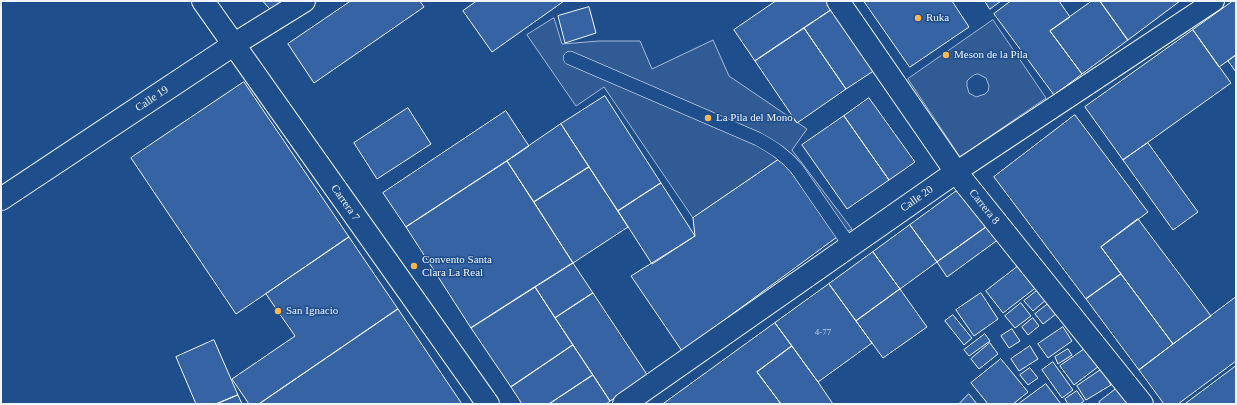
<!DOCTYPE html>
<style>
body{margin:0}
#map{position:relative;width:1237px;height:405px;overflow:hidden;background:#1f4e8c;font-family:Georgia,serif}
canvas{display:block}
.frame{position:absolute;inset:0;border:2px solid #f2f6ff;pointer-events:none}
</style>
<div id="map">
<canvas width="1237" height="405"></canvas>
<div class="frame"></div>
</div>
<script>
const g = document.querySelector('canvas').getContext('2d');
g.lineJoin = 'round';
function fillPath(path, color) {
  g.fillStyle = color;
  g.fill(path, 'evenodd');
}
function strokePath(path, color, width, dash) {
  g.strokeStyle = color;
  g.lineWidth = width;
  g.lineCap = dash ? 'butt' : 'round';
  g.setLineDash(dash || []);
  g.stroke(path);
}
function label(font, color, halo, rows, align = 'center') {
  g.font = font + ' Georgia,serif';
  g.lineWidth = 3;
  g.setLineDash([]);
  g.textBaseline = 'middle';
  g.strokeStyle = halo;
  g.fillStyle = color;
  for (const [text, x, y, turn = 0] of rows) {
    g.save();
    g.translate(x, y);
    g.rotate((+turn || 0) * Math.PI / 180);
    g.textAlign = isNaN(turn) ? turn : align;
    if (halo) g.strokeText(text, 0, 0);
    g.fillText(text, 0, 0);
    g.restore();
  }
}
const parking = new Path2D(`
 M 554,18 L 562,44 L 599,41 L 640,41 L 652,69 L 713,40 L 729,76 L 807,129 L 792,150 L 852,229 L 837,237 L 781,158 L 693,218 L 604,87 L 576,106 L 527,35 Z
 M 993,20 L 1046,98 L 960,157 L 908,79 ZM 978,74 L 986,78 L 989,86 L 988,91 L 985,94 L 976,97 L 969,93 L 967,86 L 967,81 L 970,78 L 974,75 Z`);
fillPath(parking, '#305b95');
strokePath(parking, '#a8bbd7', 1);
const building = new Path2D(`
 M 263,1 L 289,1 L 273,12 Z
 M 351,1 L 420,1 L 424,7 L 314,83 L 288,44 Z
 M 477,1 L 564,1 L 492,52 L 463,11 Z
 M 776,1 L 829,1 L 834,8 L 755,61 L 734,30 Z
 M 864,1 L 952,1 L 969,27 L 910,67 Z
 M 985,1 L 1001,1 L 990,9 Z
 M 1011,1 L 1059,1 L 1070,17 L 1050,31 L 1082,74 L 1054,95 L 994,14 Z
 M 1092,1 L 1100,1 L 1128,40 L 1082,74 L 1050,31 Z
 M 1100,1 L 1180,1 L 1128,40 Z
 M 1233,1 L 1236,1 L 1236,55 L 1219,67 L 1193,30 Z
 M 589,7 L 596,33 L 565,43 L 558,16 Z
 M 834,8 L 875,70 L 846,89 L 804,28 Z
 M 804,28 L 846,89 L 797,123 L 755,61 Z
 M 1193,30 L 1231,83 L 1123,160 L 1085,107 Z
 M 1236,55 L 1236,72 L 1228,61 Z
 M 244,82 L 349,237 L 236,314 L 131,158 Z
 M 605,96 L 661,183 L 618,211 L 561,124 Z
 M 869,98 L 915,162 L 889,180 L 844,116 Z
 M 408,108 L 431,144 L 377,179 L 354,143 Z
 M 506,111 L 529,146 L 507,161 L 406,227 L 383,193 Z
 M 1075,115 L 1148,212 L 1101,247 L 1121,274 L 1086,299 L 994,177 Z
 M 844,116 L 889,180 L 847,209 L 802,145 Z
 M 561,124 L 589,167 L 534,202 L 507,161 Z
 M 1148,143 L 1198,212 L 1173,230 L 1123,160 Z
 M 781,158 L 837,237 L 682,351 L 631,276 L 695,236 L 693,218 Z
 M 507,161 L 573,263 L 471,328 L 406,227 Z
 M 589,167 L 628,227 L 573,263 L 534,202 Z
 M 661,183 L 695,236 L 652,264 L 618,211 Z
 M 962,187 L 989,225 L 937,262 L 910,225 Z
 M 1138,219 L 1211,316 L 1173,344 L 1101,247 Z
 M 910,225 L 937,262 L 900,289 L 873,252 Z
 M 989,225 L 999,239 L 947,277 L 937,262 Z
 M 349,237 L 398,309 L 259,404 L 249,404 L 232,379 L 295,336 L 266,294 Z
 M 873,252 L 900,289 L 856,321 L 829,284 Z
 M 573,263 L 593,293 L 555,318 L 535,287 Z
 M 1021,264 L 1038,286 L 1003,313 L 986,291 Z
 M 1121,274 L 1173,344 L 1139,370 L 1086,299 Z
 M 829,284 L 872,343 L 818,382 L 775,323 Z
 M 535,287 L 573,345 L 511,387 L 471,328 Z
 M 900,289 L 927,327 L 883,358 L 856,321 Z
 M 1039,289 L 1047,299 L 1033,311 L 1024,301 Z
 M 593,293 L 648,376 L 610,401 L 555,318 Z
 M 981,293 L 998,319 L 974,336 L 956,310 Z
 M 1236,297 L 1236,361 L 1178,404 L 1164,404 L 1139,370 Z
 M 1021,303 L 1031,316 L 1015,328 L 1005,316 Z
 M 1048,304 L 1056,314 L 1043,324 L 1035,314 Z
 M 398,309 L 462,404 L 259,404 Z
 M 953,315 L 972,338 L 964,345 L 945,321 Z
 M 1033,318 L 1039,326 L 1028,335 L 1022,327 Z
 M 775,323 L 792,346 L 757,372 L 781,404 L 663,404 Z
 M 1063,327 L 1072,341 L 1048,358 L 1038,344 Z
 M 1012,329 L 1020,341 L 1009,348 L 1001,336 Z
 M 985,334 L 990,341 L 969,356 L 964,350 Z
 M 214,340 L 238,395 L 216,404 L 196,404 L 176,357 Z
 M 990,343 L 998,354 L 979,369 L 971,359 Z
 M 573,345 L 593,375 L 549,404 L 522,404 L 511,387 Z
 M 792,346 L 818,382 L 833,404 L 781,404 L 757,372 Z
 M 1030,346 L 1038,359 L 1019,371 L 1011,359 Z
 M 1086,348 L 1099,366 L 1074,385 L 1060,366 Z
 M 1068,349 L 1072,355 L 1058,364 L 1055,357 Z
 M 1001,359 L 1028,392 L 1013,404 L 988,404 L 971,383 Z
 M 1053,362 L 1073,390 L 1062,398 L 1042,370 Z
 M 1236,366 L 1236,404 L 1185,404 Z
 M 1030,368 L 1038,378 L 1028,385 L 1020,375 Z
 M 1102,369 L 1111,385 L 1086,400 L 1077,386 Z
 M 593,375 L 610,401 L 606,404 L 549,404 Z
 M 1046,384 L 1061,404 L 1021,404 L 1020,403 Z
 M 1121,385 L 1133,400 L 1127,404 L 1100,404 L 1099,402 Z
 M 1077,391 L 1084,401 L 1080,404 L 1068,404 L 1065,399 Z
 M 969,394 L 977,404 L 959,404 Z
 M 238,395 L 242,404 L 216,404 Z`);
fillPath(building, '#3563a3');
strokePath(building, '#f2f6ff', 1);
const service = new Path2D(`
 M 570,58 L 758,139 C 774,148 785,155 797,169 L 850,246`);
const pedestrian = new Path2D(`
 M 956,172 L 1214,1`);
const minor = new Path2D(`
 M 203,1 L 488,404
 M 838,1 L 956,172 L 1142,404
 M 1,199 L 233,45 L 304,1
 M 624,404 L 956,172`);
strokePath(service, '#f2f6ff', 14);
strokePath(pedestrian, '#f2f6ff', 22);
strokePath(minor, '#f2f6ff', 24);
strokePath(service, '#1f4e8c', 13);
strokePath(pedestrian, '#1f4e8c', 20);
strokePath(minor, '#1f4e8c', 22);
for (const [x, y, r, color] of [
 [918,18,4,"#ffb74d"],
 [946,55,4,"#ffb74d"],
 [708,118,4,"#ffb74d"],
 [414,266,4,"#ffb74d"],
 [278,311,4,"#ffb74d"]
]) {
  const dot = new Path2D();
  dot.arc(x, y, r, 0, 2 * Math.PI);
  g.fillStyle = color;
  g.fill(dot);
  strokePath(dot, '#1f4e8c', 1.5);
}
label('9px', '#c3d1e8', null, [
 ["4-77",823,333]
]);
label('11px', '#f2f6ff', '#1f4e8c', [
 ["Ruka",926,18],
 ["Meson de la Pila",954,55],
 ["La Pila del Mono",716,118],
 ["Convento Santa",422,260],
 ["Clara La Real",422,273],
 ["San Ignacio",286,311]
], 'left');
label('11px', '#f2f6ff', '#1f4e8c', [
 ["Calle 19",152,99,-34],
 ["Calle 20",917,199,-35],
 ["Carrera 7",345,203,55],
 ["Carrera 8",984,207,51]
]);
</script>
